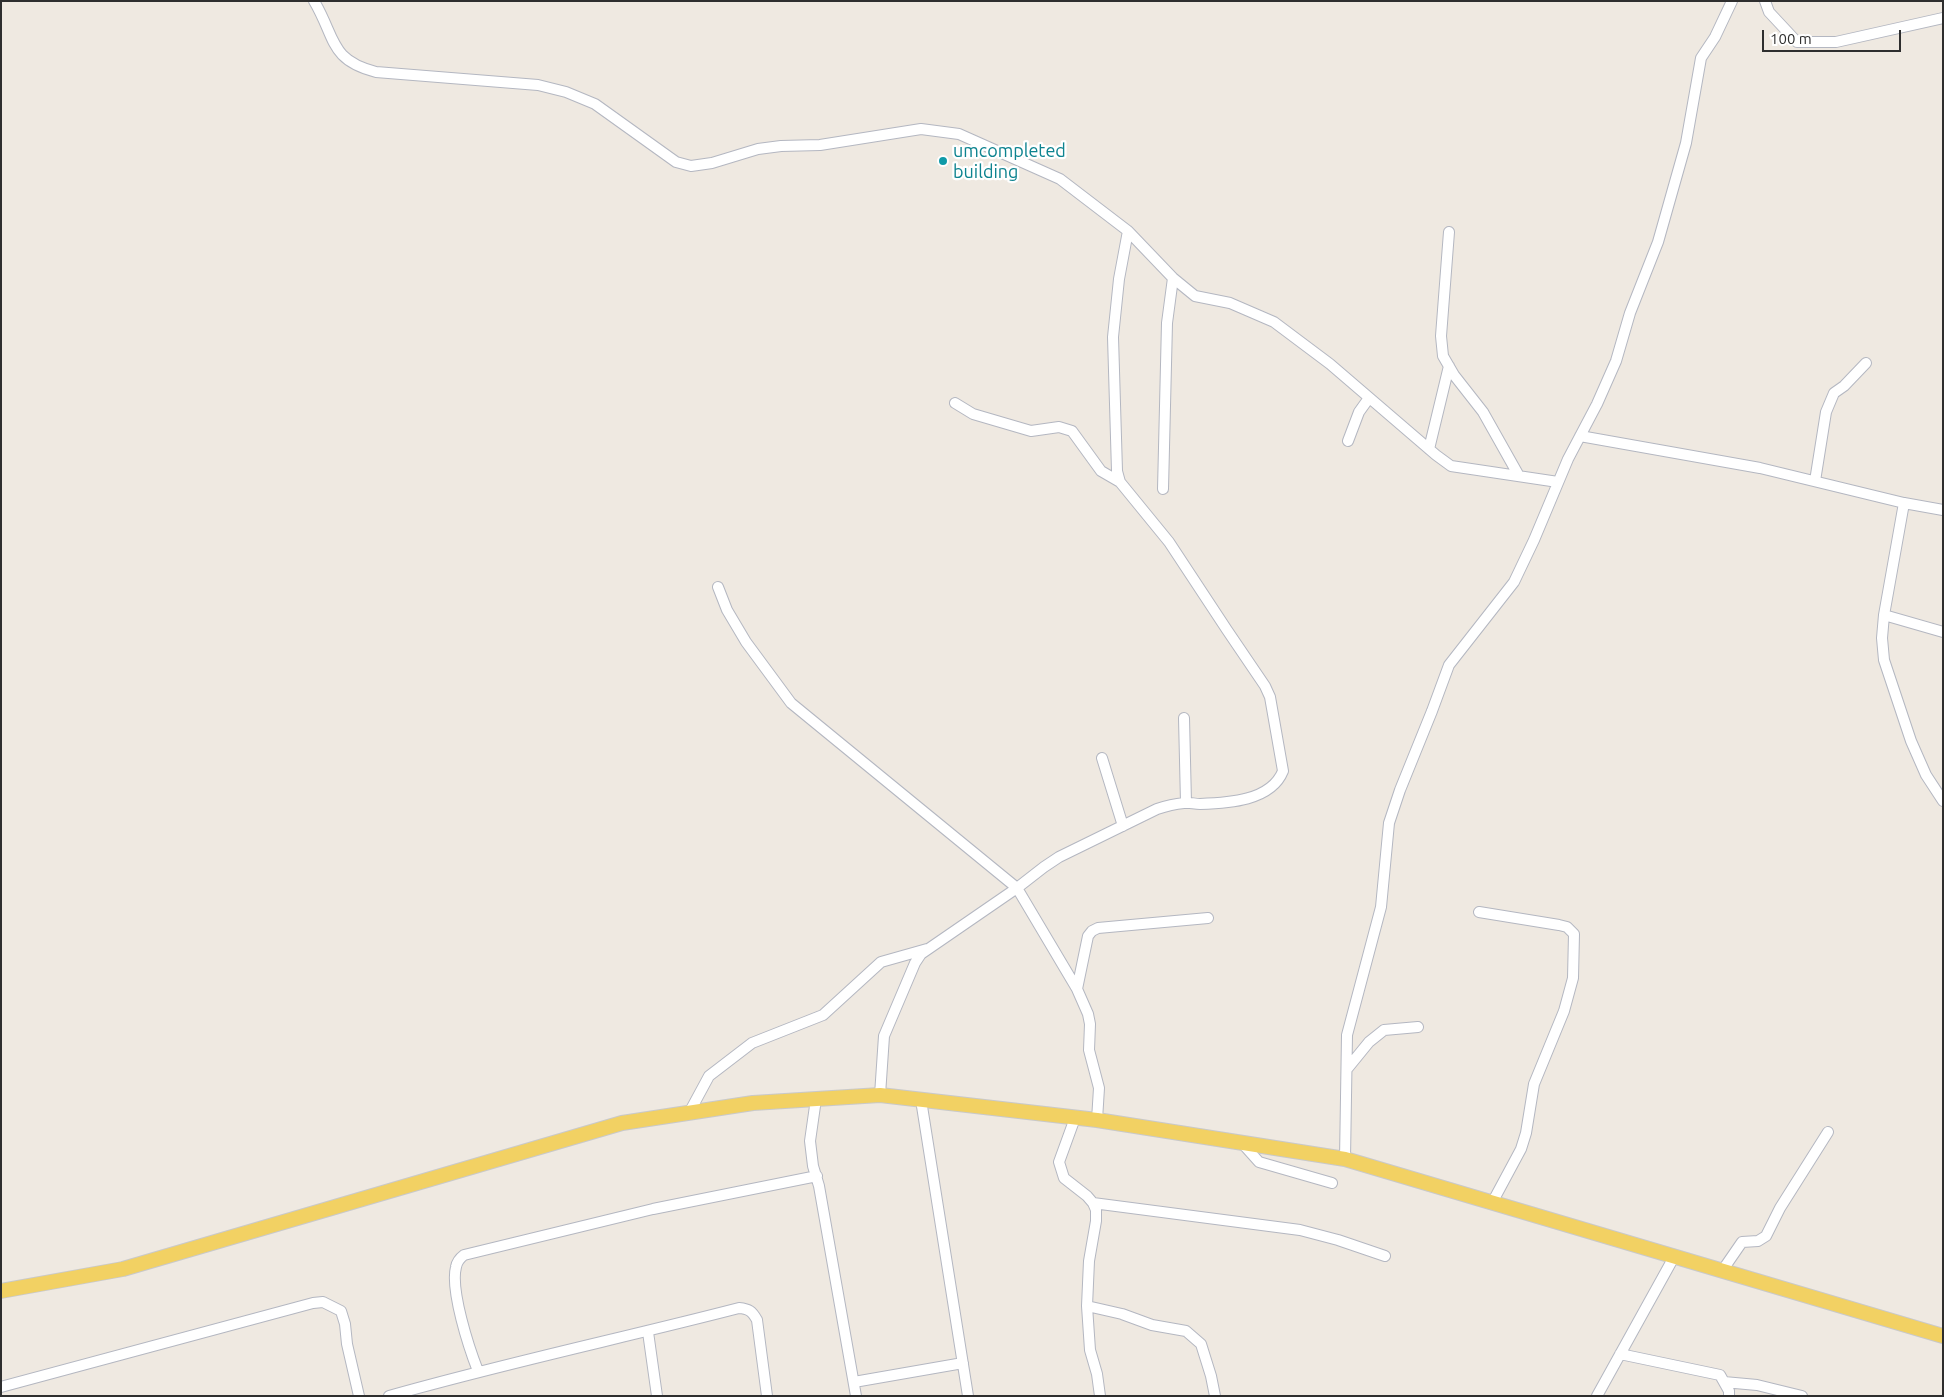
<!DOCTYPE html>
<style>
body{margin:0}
#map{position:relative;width:1944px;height:1397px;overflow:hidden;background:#efe9e1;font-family:Ubuntu,sans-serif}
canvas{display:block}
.frame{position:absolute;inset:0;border:2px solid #2e2e2e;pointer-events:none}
.scale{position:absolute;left:1762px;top:30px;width:139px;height:22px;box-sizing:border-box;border:2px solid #2e2e2e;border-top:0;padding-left:6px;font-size:15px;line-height:18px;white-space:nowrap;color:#2e2e2e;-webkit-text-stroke:4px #fff;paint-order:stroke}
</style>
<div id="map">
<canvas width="1944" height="1397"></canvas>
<div class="frame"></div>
<div class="scale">100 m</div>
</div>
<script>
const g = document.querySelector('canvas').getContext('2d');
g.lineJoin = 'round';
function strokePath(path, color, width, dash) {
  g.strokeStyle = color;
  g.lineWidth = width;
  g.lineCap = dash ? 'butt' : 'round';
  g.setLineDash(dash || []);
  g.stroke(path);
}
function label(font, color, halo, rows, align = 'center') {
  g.font = font + ' Ubuntu,sans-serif';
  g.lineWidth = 4.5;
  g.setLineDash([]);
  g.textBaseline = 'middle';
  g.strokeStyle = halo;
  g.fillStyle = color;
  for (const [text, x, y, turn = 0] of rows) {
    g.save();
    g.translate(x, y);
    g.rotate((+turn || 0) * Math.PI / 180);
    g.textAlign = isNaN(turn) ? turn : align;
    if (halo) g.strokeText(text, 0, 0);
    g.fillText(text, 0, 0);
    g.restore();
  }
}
const minor = new Path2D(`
 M 314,1 C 336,38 329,60 376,72 L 538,85 L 566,92 L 595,104 L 676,162 L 691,166 L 712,163 L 758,149 L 781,146 L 820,145 L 921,129 L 959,134 L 1060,179 L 1128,231 L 1173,278 L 1195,296 L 1230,303 L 1274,322 L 1330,364 L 1436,455 L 1451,466 L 1558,482
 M 1765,1 L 1769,12 L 1797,42 L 1836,42 L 1943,18
 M 1449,232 L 1441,336 L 1443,356 L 1454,375 L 1483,412 L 1519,476
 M 955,403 L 973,414 L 1031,431 L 1059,427 L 1072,431 L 1101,471 L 1120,482
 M 1580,436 L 1760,468 L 1904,503 L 1943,510
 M 1348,441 L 1359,412 L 1369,398
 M 1429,449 L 1449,366
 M 1815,481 L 1826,412 L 1834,393 L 1844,386 L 1866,363
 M 1163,489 L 1167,323 L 1173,278
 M 1904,503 L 1884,615 L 1882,638 L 1884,660 L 1911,741 L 1926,775 L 1943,801
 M 718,587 L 727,610 L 746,642 L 791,703 L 1017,888 L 921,954 L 915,963 L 884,1036 L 880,1095
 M 1884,615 L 1943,632
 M 1184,718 L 1186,803
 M 1102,758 L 1123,826
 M 1479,912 L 1559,925 L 1567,927 L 1574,934 L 1573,978 L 1564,1011 L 1534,1084 L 1526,1133 L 1521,1149 L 1492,1203
 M 1077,989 L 1088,936 L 1092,931 L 1098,928 L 1208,918
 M 1347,1069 L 1369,1042 L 1384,1030 L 1418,1027
 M 816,1099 L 810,1141 L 813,1166 L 819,1186 L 856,1396
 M 921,1100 L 968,1396
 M 689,1113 L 709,1076 L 752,1043 L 823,1015 L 881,962 L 927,949
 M 1075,1118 L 1059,1162 L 1064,1178 L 1087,1196 L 1093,1203 L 1096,1210 L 1096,1221 L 1089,1261 L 1087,1306 L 1090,1350 L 1097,1374 L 1100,1396
 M 1097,1120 L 1099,1088 L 1089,1050 L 1090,1024 L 1088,1014 L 1077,989 L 1017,888 L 1044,867 L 1059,857 L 1157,809 C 1166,806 1174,804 1184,803 C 1189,802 1194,804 1200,804 C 1228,803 1271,801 1283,771 L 1270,697 L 1265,686 L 1227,630 L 1169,542 L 1120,482 L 1117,471 L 1113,337 L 1119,279 L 1128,231
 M 1242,1143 L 1259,1162 L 1332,1183
 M 1345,1159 L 1347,1035 L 1381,907 L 1389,823 L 1400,790 L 1432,711 L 1449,665 L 1514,582 L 1534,540 L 1568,459 L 1597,404 L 1616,361 L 1630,313 L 1658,242 L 1686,143 L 1701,58 L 1715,37 L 1732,1
 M 1093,1203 L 1300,1230 L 1338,1240 L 1385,1256
 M 1722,1271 L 1742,1242 L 1758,1241 L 1766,1236 L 1780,1208 L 1828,1132
 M 1087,1306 L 1122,1314 L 1152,1325 L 1186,1331 L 1201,1344 L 1211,1376 L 1215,1396
 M 648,1332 L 657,1396
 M 1620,1354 L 1720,1375 L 1729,1391 L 1729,1396
 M 478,1371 C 469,1348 450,1290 456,1267 C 457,1261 460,1258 464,1255 L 653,1209 L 817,1176
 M 854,1382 L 963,1363
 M 1724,1382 L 1757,1385 L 1802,1396
 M 1,1387 L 313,1303 L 323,1302 L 341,1311 L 345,1324 L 347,1344 L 359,1396
 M 389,1396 C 505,1363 623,1338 739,1308 C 749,1309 752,1311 757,1320 L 767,1396
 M 1597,1396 L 1674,1257`);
const major = new Path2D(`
 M 1,1291 L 123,1269 L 622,1123 L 753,1103 L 880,1095 L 1097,1120 L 1345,1159 L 1943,1336`);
strokePath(minor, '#b4b7c1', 12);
strokePath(major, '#c9c9c9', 16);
strokePath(minor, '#fff', 10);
strokePath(major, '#f2d163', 14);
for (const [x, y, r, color] of [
 [943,161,5,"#0f9aa8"]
]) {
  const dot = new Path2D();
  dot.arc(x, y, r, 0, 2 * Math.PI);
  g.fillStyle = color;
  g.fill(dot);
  strokePath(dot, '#fff', 2);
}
label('18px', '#0d838f', '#fff', [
 ["umcompleted",953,151],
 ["building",953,172]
], 'left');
</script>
